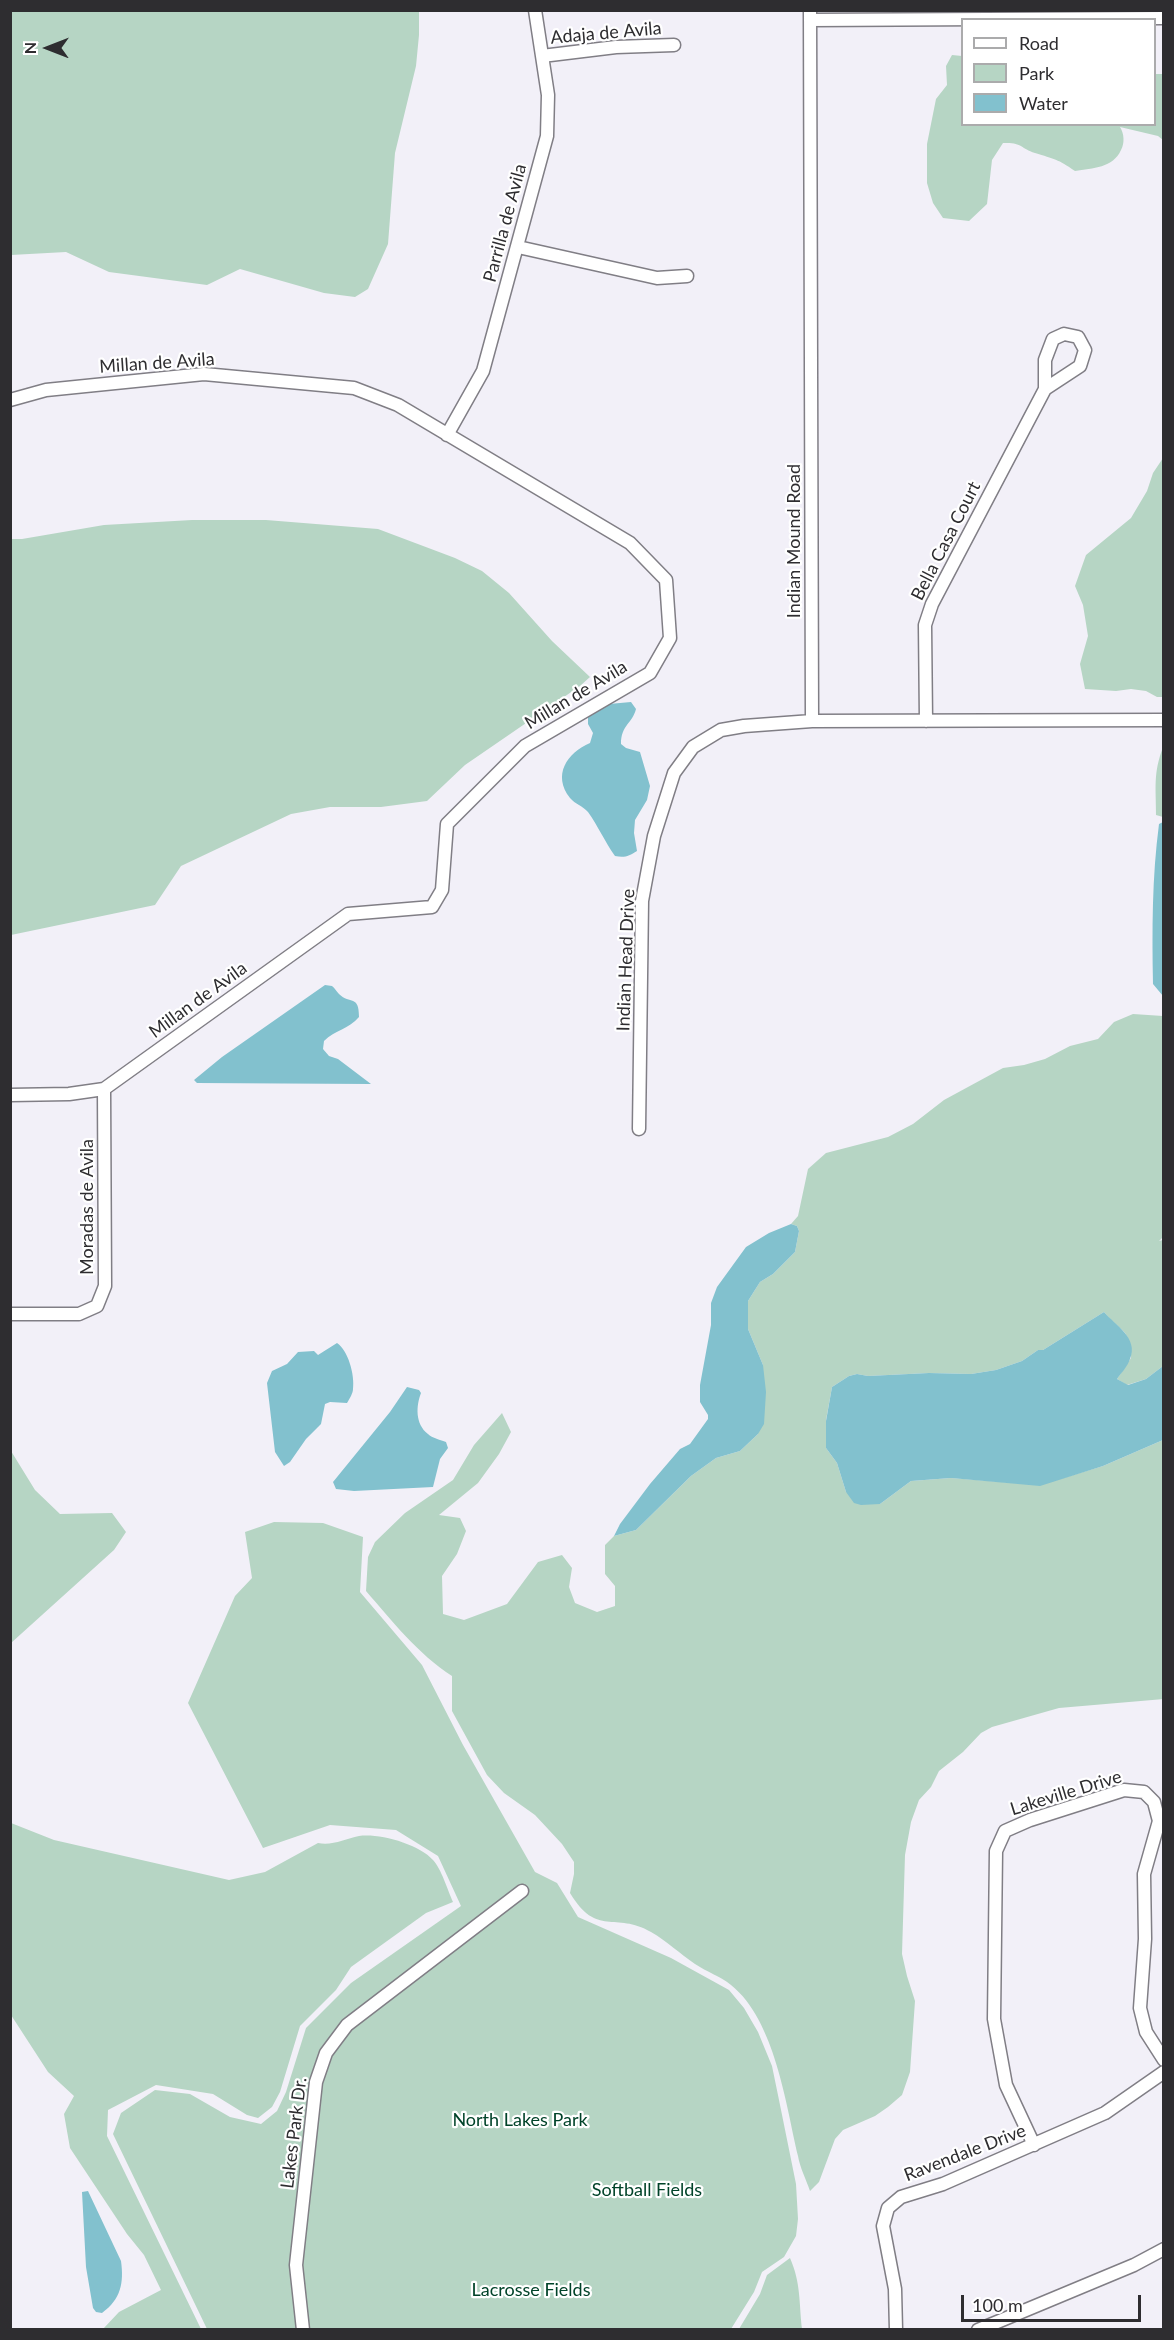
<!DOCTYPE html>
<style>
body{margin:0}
#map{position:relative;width:1174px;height:2340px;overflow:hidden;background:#f2f0f8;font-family:Lato,sans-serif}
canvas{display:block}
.frame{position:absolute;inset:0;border:12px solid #2e2d30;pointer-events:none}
.legend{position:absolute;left:961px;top:18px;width:195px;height:108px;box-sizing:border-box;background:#fff;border:2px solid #ababac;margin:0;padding:8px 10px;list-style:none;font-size:18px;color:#2e2d30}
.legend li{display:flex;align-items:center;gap:12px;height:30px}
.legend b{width:30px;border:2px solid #ababac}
.north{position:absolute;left:18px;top:18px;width:60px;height:60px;-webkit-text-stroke:4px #fff;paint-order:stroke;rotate:270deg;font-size:16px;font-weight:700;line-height:24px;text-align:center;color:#2e2d30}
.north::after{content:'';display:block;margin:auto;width:21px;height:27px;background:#2e2d30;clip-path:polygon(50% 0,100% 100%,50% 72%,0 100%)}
.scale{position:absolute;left:961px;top:2295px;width:180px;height:27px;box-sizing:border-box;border:3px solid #2e2d30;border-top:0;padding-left:8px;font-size:18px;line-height:21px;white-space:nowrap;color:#2e2d30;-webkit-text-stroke:4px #fff;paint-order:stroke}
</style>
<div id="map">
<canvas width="1174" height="2340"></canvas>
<div class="frame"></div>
<ul class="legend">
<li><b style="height:8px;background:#fff"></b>Road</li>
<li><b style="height:16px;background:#b6d5c4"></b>Park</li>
<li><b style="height:16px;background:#82c1ce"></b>Water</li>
</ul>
<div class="north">N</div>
<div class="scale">100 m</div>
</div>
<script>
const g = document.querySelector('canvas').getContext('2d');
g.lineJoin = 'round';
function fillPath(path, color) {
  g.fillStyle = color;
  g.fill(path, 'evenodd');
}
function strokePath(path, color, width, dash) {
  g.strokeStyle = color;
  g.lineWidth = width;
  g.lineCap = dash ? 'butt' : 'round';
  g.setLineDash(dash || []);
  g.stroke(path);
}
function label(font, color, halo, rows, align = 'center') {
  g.font = font + ' Lato,sans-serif';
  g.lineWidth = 4.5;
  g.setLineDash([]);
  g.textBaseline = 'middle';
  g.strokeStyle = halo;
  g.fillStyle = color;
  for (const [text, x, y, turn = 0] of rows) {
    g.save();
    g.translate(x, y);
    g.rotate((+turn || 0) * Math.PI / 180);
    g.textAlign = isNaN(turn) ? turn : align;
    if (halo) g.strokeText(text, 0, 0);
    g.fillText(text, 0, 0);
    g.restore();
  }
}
fillPath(new Path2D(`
 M 11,10 L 419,11 L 419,35 L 416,66 L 395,153 L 388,244 L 368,289 L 355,297 L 324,293 L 240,269 L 207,285 L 109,272 L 66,252 L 11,255 Z
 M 952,55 L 962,56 L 962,124 L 1154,124 L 1155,74 L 1163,74 L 1163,140 L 1158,136 L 1120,127 C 1124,133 1125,143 1121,150 C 1113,168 1093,168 1075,171 C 1058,159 1054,159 1035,153 C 1020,148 1022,142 1003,143 L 992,160 L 987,204 L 969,221 L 943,218 L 933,203 L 927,183 L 927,144 L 936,99 L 947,85 L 946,66 Z
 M 1163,458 L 1163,697 L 1157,697 L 1146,691 L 1131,689 L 1116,691 L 1085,689 L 1080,664 L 1088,636 L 1083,605 L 1075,586 L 1086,555 L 1131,518 L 1147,491 L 1153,473 Z
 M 192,520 L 266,520 L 378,529 L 455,558 L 482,571 L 509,593 L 552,641 L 590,677 L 580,686 L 465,765 L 427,801 L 381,807 L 330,807 L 291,814 L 181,866 L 155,905 L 11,935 L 11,539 L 22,539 L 104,525 Z
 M 1163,747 L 1164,817 L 1163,817 L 1156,815 C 1156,787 1153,774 1163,747 Z
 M 1133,1014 L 1163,1016 L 1164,1236 L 1159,1241 L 1163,1240 L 1163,1366 L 1146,1379 L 1127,1385 L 1117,1379 L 1131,1358 C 1131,1328 1120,1332 1104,1312 L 1043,1350 L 1038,1350 L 1022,1361 L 996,1370 L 971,1374 L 929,1373 L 868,1376 L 857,1374 L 849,1376 L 832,1387 L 826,1420 L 826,1448 L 837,1463 L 846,1492 L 880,1504 L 911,1481 L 951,1478 L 1040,1485 L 1103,1466 L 1163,1440 L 1164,1699 L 1059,1708 L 992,1727 L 981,1733 L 963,1752 L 939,1771 L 931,1787 L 919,1800 L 911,1822 L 905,1855 L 902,1954 L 907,1976 L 915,2001 L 910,2072 L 902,2095 L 888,2107 L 875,2116 L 843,2130 L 835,2139 L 819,2182 L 810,2191 C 806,2179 800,2168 798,2156 C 786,2105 775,2020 731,1985 C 720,1976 707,1972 695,1964 C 680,1954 667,1941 651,1932 C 615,1911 597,1938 570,1893 L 574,1874 L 574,1862 L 562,1844 L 535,1815 L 504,1793 L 487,1775 L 452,1711 L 452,1676 C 418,1654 392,1621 366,1591 L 368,1557 L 375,1542 L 405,1513 L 453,1480 L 474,1445 L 502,1413 L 511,1432 L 499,1454 L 478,1483 L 439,1515 L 460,1518 L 466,1531 L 457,1554 L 442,1576 L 443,1614 L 464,1620 L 507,1604 L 538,1562 L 562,1555 L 572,1568 L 569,1587 L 575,1603 L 597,1612 L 615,1606 L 615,1586 L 605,1574 L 605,1545 L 614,1536 L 636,1530 L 691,1476 L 716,1458 L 740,1451 L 758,1434 L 763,1365 L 748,1329 L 748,1301 L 760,1282 L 773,1274 L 795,1252 L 799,1231 L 797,1226 L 791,1224 L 798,1216 L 808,1169 L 826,1153 L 888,1137 L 913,1124 L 944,1100 L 1003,1068 L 1024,1065 L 1045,1059 L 1070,1046 L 1098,1039 L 1114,1022 Z
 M 11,1451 L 35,1490 L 60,1514 L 112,1513 L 126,1532 L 114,1550 L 11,1643 Z
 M 274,1522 L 323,1523 L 363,1537 L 360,1592 L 422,1665 L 463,1745 L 535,1872 L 557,1883 L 578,1917 L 671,1958 L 729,1990 L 744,2008 L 758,2032 L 772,2066 L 779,2100 L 796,2184 L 798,2219 L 796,2236 L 784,2257 L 762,2272 L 754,2292 L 731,2329 L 207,2329 L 113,2134 L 121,2113 L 155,2090 L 190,2094 L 230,2117 L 261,2124 L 277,2111 L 286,2092 L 306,2028 L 351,1983 L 461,1906 L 438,1856 L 396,1830 L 330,1825 L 263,1848 L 188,1703 L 235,1596 L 252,1578 L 245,1532 Z
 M 11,1823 L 54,1840 L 229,1880 L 265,1872 L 318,1843 C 332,1846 345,1839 359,1836 C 379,1833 419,1844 433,1860 C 441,1868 448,1891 453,1902 L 426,1913 L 351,1967 L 336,1990 L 300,2026 L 280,2092 L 272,2107 L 258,2118 L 247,2115 L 213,2094 L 156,2085 L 108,2110 L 107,2136 L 201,2329 L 103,2329 L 119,2312 L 161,2290 L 144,2255 L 127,2234 L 70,2148 L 64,2114 L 74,2096 L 48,2072 L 11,2015 Z
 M 790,2258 C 801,2283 799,2303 802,2329 L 739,2329 L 760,2294 L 767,2275 Z`), '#b6d5c4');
fillPath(new Path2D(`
 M 631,702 L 636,709 C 632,724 621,725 621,744 L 626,748 L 640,752 L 650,786 L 647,800 L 635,820 L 634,833 L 637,851 C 629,856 625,858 615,856 C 605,842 598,826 588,812 C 583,806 575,804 570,798 C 552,775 567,753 590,743 L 593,733 L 588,724 L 588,717 L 609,704 Z
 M 1163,822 L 1163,996 L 1153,984 C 1152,930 1152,877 1159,824 Z
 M 325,985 L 332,986 C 335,988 336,991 339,994 C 350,1005 359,994 359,1017 C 349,1029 335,1030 324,1041 L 323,1049 L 329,1056 L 338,1059 L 371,1084 L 197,1083 L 194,1080 L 222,1057 Z
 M 791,1224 L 797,1226 L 799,1231 L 795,1252 L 773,1274 L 760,1282 L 748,1301 L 748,1329 L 763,1365 L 766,1392 L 764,1424 L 758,1434 L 740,1451 L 716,1458 L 691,1476 L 636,1530 L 614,1536 L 620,1524 L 650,1484 L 680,1449 L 690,1444 L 708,1419 L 708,1415 L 700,1402 L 700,1385 L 711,1325 L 711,1303 L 717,1287 L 746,1247 L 769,1233 Z
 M 1104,1312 C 1115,1325 1139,1338 1130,1359 C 1128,1366 1121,1373 1117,1379 L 1128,1385 L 1146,1379 L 1163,1366 L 1163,1440 L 1103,1466 L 1040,1486 L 951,1478 L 911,1481 L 880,1504 L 861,1505 L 854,1503 L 846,1492 L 837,1463 L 826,1448 L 826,1421 L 832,1387 L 849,1376 L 857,1374 L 868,1376 L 929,1373 L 971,1374 L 996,1370 L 1022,1361 L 1038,1350 L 1043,1350 Z
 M 337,1343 C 348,1350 355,1375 353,1389 C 353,1393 350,1398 347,1403 L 330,1402 L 325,1404 L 321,1424 L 306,1439 L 290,1462 L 284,1466 L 275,1452 L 267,1383 L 272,1371 L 287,1364 L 298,1352 L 314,1351 L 318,1355 Z
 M 407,1387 L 419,1390 L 421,1393 C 416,1406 415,1424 428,1434 C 432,1438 441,1440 446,1442 L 448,1448 L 440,1459 L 433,1487 L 354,1491 L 336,1489 L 333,1482 L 390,1412 Z
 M 88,2191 L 121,2261 C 124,2283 121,2299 102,2313 L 96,2312 L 93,2308 L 86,2267 L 82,2192 Z`), '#82c1ce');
const minor = new Path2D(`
 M 810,10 L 812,721
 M 810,20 L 1164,18
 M 542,56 L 616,47 L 674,45
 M 518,247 L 657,278 L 687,276
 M 10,400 L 46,390 L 204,374 L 354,388 L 398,405 L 630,543 L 666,580 L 670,638 L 650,673 L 525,746 L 447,824 L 442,890 L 432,907 L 348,914 L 104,1089 L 69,1094 L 10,1095
 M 447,435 L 483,371 L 547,136 L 548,95 L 535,10
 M 926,721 L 925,625 L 932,604 L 1045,389 L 1080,366 L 1085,350 L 1078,337 L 1064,334 L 1053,339 L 1045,360 L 1045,389
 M 639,1129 L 642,901 L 654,836 L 674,773 L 693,747 L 721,730 L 744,726 L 812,721 L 1164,720
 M 10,1314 L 79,1314 L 97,1306 L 105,1286 L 104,1089
 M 1034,2145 L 1006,2085 L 994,2019 L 996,1851 L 1005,1831 L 1030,1820 L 1124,1790 L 1144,1792 L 1154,1802 L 1159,1821 L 1144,1874 L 1145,1939 L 1140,2008 L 1146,2032 L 1164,2060
 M 303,2330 L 296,2265 L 316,2082 L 326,2053 L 347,2025 L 522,1891
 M 896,2330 L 895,2289 L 883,2226 L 888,2208 L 901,2197 L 943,2184 L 1105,2113 L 1164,2072
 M 978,2330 L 1134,2265 L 1164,2249`);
strokePath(minor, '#807e85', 15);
strokePath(minor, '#fff', 12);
label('18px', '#2e2d30', '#fff', [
 ["Adaja de Avila",606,33,-5],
 ["Parrilla de Avila",505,223,-75],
 ["Millan de Avila",157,363,-4],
 ["Indian Mound Road",794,541,-90],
 ["Bella Casa Court",946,541,-63],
 ["Millan de Avila",576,695,-31],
 ["Indian Head Drive",626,960,-88],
 ["Millan de Avila",198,1000,-36],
 ["Moradas de Avila",87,1207,-90],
 ["Lakeville Drive",1066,1793,-17],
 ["Lakes Park Dr.",294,2133,-83],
 ["Ravendale Drive",965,2153,-21]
]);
label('18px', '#004329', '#fff', [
 ["North Lakes Park",520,2120],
 ["Softball Fields",647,2190],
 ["Lacrosse Fields",531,2290]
]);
</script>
